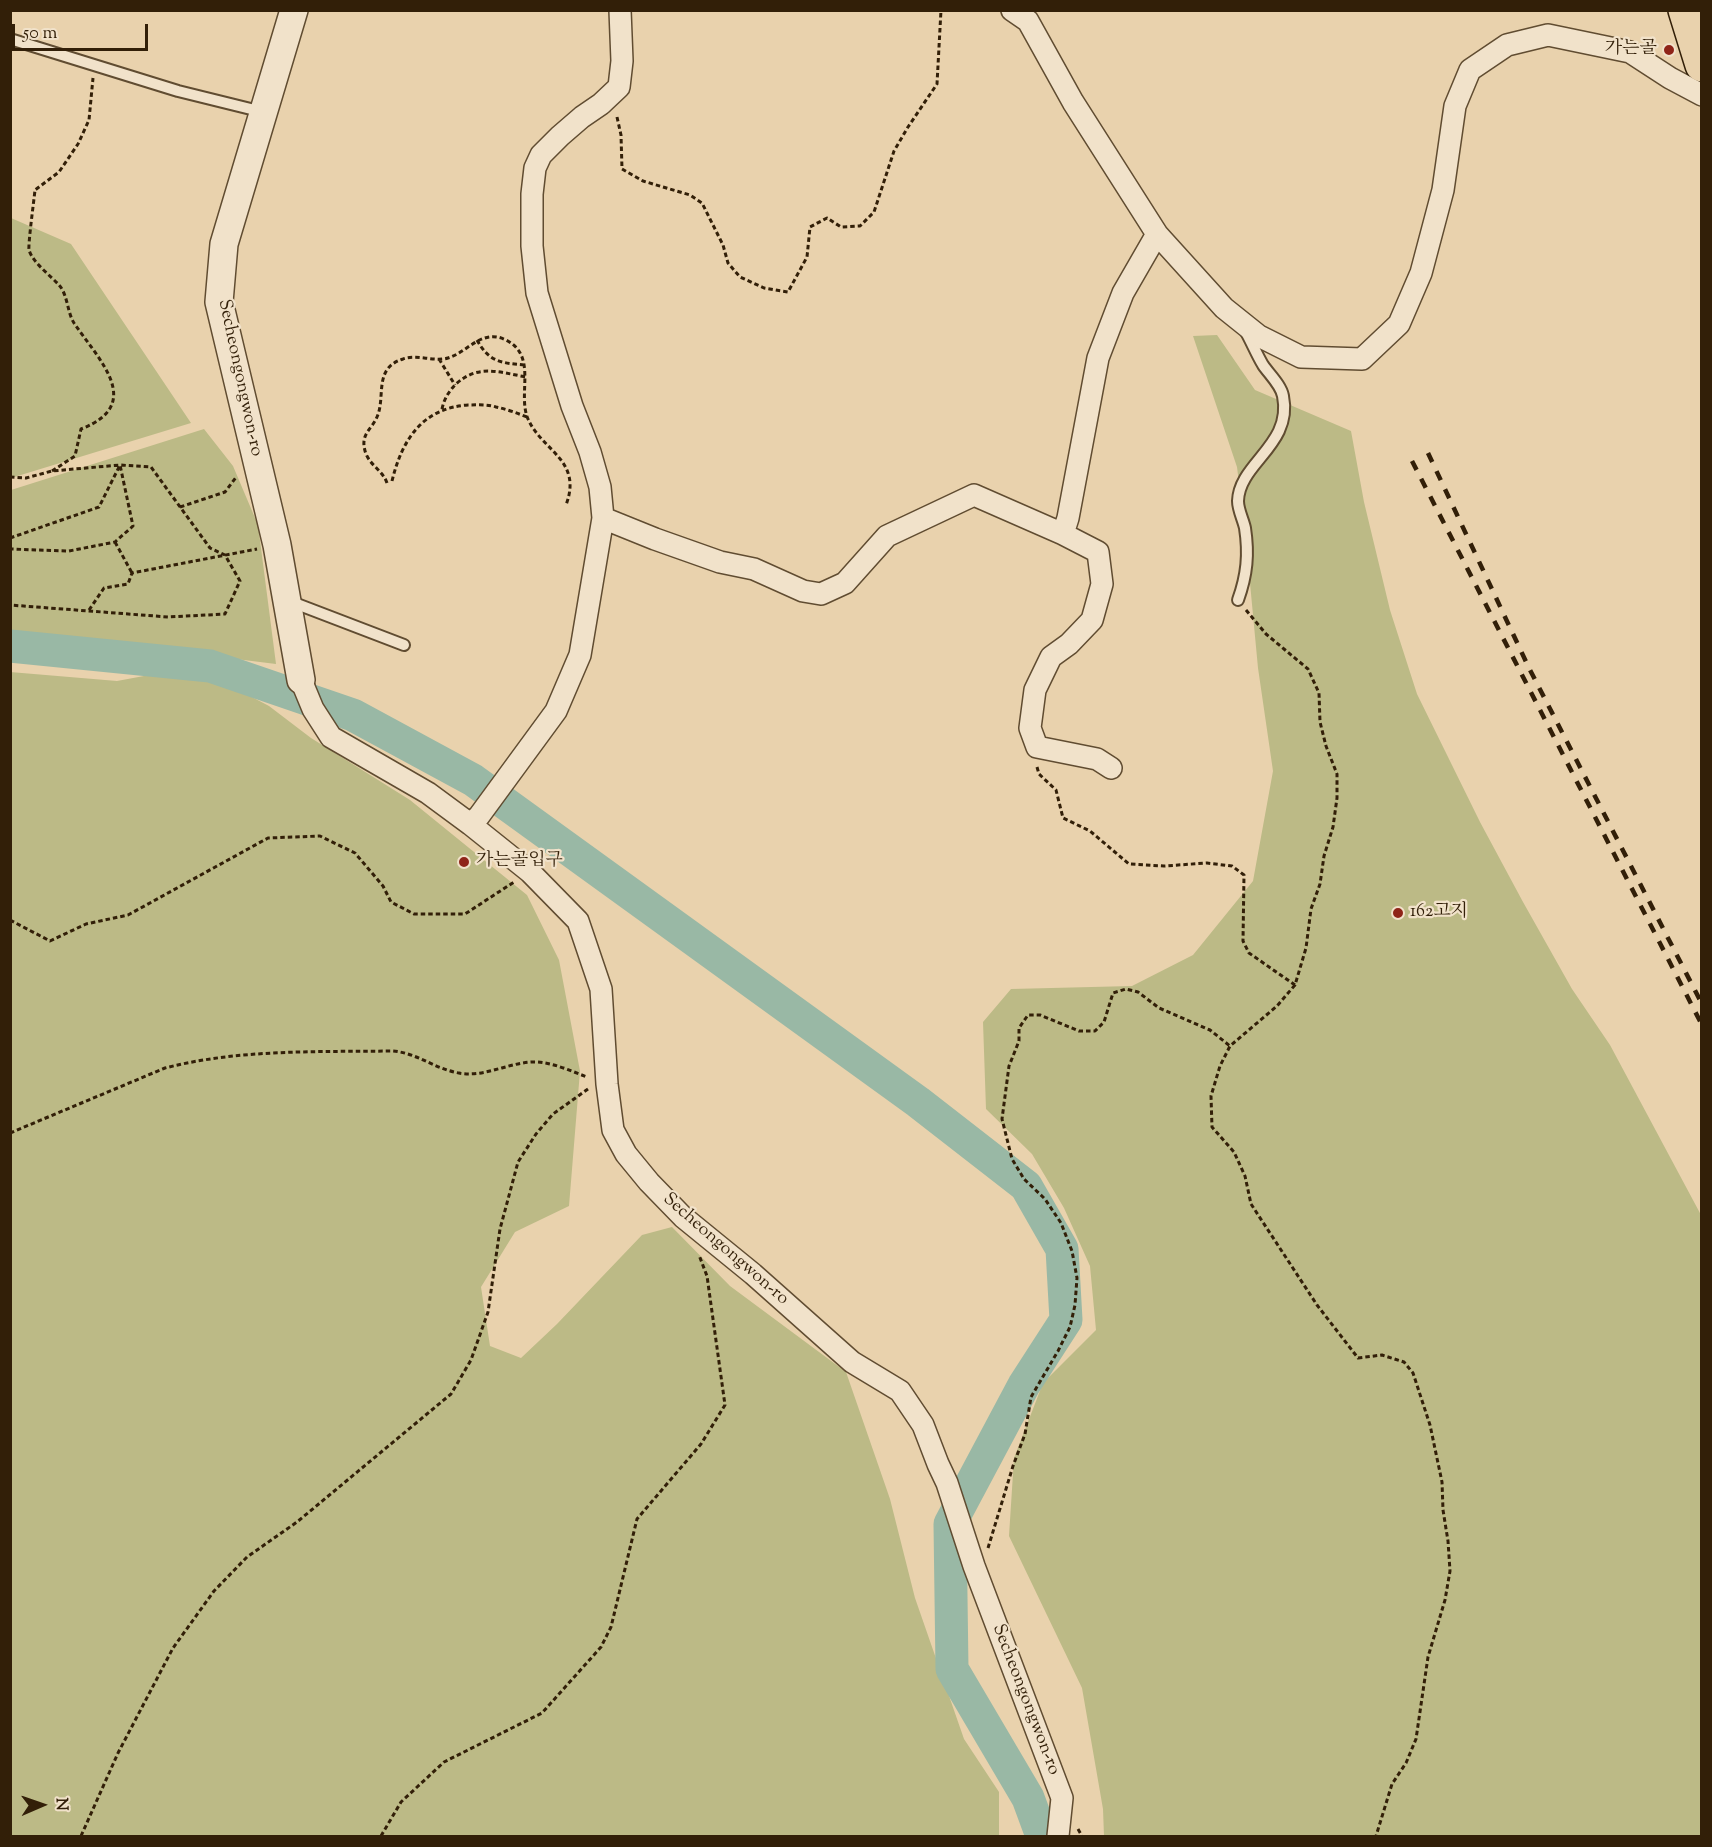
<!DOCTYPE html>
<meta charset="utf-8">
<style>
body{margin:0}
#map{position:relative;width:1712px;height:1847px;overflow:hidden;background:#e9d2ad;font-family:"Sorts Mill Goudy",serif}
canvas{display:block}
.frame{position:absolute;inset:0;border:12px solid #321f08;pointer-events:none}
.north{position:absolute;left:12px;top:1775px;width:60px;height:60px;-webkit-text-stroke:4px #f1e2ca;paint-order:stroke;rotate:88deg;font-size:16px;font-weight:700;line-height:24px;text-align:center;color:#321f08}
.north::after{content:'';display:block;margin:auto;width:21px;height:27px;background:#321f08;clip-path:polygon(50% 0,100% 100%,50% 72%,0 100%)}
.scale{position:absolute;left:12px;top:24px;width:136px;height:27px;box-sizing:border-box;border:3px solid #321f08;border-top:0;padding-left:8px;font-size:18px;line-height:21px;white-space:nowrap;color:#321f08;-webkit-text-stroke:4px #f1e2ca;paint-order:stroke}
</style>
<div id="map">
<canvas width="1712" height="1847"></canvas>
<div class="frame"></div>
<div class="north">N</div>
<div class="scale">50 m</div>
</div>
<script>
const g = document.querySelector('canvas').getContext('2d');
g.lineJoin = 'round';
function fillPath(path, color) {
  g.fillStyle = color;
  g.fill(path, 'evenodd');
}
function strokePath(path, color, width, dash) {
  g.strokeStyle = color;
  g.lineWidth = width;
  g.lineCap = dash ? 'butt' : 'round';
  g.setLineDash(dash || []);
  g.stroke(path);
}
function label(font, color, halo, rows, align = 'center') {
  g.font = font + ' "Sorts Mill Goudy","Noto Serif KR",serif';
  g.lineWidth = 4.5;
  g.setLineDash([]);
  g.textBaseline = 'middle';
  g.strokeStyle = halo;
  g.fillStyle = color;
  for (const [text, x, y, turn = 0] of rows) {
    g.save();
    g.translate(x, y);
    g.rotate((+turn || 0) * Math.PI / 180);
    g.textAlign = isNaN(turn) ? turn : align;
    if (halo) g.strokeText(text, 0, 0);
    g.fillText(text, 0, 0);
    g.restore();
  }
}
fillPath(new Path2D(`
 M 11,218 L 71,244 L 191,423 L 11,478 Z
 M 1217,335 L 1255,390 L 1351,431 L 1364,502 L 1390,610 L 1417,694 L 1480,822 L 1523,902 L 1572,989 L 1610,1045 L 1701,1215 L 1701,1836 L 1104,1836 L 1103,1809 L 1082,1688 L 1009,1536 L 1014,1458 L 1043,1383 L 1096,1330 L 1090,1266 L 1064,1208 L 1032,1154 L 986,1109 L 983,1022 L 1011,989 L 1132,986 L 1193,955 L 1253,881 L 1273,771 L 1258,668 L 1245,530 L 1237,467 L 1193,336 Z
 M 204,429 L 233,466 L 258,525 L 276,664 L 11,631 L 11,490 Z
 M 10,672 L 117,681 L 160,673 L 231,686 L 269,706 L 311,738 L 410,800 L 527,895 L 559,960 L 580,1071 L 569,1206 L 515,1232 L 481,1287 L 490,1346 L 521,1358 L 557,1324 L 642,1235 L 672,1227 L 730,1286 L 846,1372 L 890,1499 L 915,1598 L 964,1739 L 999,1792 L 999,1836 L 11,1836 Z`), '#bcba86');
strokePath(new Path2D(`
 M 10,646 L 210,666 L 353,715 L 473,780 L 918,1102 L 1026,1186 L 1062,1249 L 1066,1320 L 1024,1385 L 950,1524 L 952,1669 L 1028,1798 L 1042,1836`), '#99b8a5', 33);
const service = new Path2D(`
 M 10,39 L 178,91 L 263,112
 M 1238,600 C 1247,575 1249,554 1245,528 C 1243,519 1238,510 1238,501 C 1239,463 1293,445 1283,396 C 1281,385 1269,374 1263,365 C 1257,355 1252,343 1246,332
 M 289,601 L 404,645`);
const minor = new Path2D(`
 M 1012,10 L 1028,21 L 1073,102 L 1157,234 L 1224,308 L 1259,336 L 1301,357 L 1362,359 L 1399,324 L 1421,273 L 1443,190 L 1455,106 L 1470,70 L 1507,45 L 1548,35 L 1630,52 L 1670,78 L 1702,95
 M 603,518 L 655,539 L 720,562 L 754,569 L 803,591 L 821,594 L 845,583 L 887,536 L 974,495 L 1063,534 L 1098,552 L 1102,584 L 1092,620 L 1069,644 L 1051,657 L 1035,690 L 1030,728 L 1037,747 L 1097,759 L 1111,768
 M 1063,534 L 1068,518 L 1098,358 L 1123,293 L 1157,234
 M 301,680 L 313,709 L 331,737 L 428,793 L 470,824 L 530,872 L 578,921 L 601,989 L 607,1084 L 613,1130 L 626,1154 L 649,1182 L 683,1217 L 753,1274 L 852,1362 L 900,1391 L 923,1425 L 938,1464 L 947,1483 L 974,1566 L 1062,1798 L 1058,1836
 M 470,824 L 479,816 L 556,711 L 580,655 L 603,518 L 600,487 L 590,452 L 572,406 L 537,293 L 532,246 L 532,194 L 535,168 L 541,155 L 560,136 L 582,117 L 601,104 L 619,87 L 622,61 L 620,10`);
const tertiary = new Path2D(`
 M 294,10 L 224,244 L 219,302 L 277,545 L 301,680`);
const primary = new Path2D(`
 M 1685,10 L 1702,65`);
strokePath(service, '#604c31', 14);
strokePath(minor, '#604c31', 24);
strokePath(tertiary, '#604c31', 30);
strokePath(primary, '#321f08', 36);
strokePath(new Path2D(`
 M 617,117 L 621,135 L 622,169 L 643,181 L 690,195 L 702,203 L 723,245 L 728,263 L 740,277 L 764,288 L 788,292 L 807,257 L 810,227 L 827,218 L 841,227 L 860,226 L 874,212 L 894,151 L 908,127 L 937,84 L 941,10
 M 477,340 C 489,362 501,363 525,365
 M 439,359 L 455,385
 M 442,409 C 444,399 449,391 456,384 C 478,364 499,372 526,377
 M 52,471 L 75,456 L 81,429 C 146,404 98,359 74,323 C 67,312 68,295 59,285 C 50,275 33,263 29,250 C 28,244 34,200 35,190 L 59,172 L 78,144 L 89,120 L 93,78
 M 10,477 L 26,478 L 52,471 L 120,465 L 133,526 L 115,542 L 69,551 L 10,549
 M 392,481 C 402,440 422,408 468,405 C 477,405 487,404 496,407 C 506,409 517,413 527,417
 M 387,483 C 383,471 371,466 366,454 C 359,434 371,431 377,417 C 386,397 373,368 403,359 C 417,354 434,362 448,358 C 468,352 482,328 506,340 C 538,356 517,394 528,419 C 542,451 583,460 566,505
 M 180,507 L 225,492 L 237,476
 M 10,538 L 99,507 L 120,465 L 151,467 L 210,548 L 225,555 L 240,581 L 225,614 L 168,617 L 10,605
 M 115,542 L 132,573
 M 89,610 L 104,588 L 128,584 L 132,573 L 257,549
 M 1246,610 L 1266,634 L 1308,669 L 1319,693 L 1320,722 L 1326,746 L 1337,774 L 1337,798 L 1333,827 L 1324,856 L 1320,884 L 1311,909 L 1306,948 L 1295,985 L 1277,1006 L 1230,1046 L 1220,1066 L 1211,1096 L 1212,1127 L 1234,1152 L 1245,1176 L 1251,1204 L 1317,1305 L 1358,1358 L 1382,1355 L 1404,1362 L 1413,1373 L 1430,1425 L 1442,1482 L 1443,1510 L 1448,1541 L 1450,1571 L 1445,1600 L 1428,1657 L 1416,1739 L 1406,1763 L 1392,1784 L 1376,1836
 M 1037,767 L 1039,774 L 1056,790 L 1063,818 L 1090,831 L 1129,864 L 1164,866 L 1207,863 L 1232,866 L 1244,875 L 1243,941 L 1249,953 L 1295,985
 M 10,920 L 50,941 L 86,924 L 128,915 L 268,838 L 320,836 L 355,853 L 383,886 L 391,902 L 414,914 L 465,914 L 514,882
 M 10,1133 L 165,1068 C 239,1049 317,1052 393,1051 C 417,1053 435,1069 459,1073 C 485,1078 511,1061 537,1062 C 554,1063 571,1071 587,1077
 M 988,1548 L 1013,1466 L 1025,1434 L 1031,1397 L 1058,1351 L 1070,1327 L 1075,1305 L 1077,1278 L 1072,1251 L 1061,1223 L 1045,1199 L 1024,1179 L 1012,1159 L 1002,1119 L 1009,1066 L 1019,1041 L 1019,1028 L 1028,1015 L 1040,1015 L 1079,1031 L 1095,1031 L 1104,1022 L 1113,993 L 1126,989 L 1138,992 L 1159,1008 L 1210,1030 L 1230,1046
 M 1078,1829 L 1082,1836
 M 81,1836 L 118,1753 L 173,1648 L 214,1591 L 247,1557 L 297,1522 L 451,1394 L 471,1360 L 488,1312 L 500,1229 L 518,1162 L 536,1134 L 553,1114 L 588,1089
 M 381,1836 L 401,1802 L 444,1762 L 542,1713 L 601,1647 L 611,1627 L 637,1519 L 701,1444 L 725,1405 L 707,1276 L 699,1255`), '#321f08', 3, [4.5, 3]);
strokePath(service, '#f1e2ca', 10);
strokePath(minor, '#f1e2ca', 21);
strokePath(tertiary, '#f1e2ca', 27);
strokePath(primary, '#e9d2ad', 33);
strokePath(new Path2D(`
 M 1428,453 L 1529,668 L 1702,1004
 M 1412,461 L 1702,1025`), '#321f08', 4.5, [10, 10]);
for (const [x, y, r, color] of [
 [1669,50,6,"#8f2418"],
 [464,862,6,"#8f2418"],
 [1398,913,6,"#8f2418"]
]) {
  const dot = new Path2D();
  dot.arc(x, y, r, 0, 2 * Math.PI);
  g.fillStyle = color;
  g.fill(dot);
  strokePath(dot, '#f1e2ca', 2);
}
label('18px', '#321f08', '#f1e2ca', [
 ["가는골",1657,50,"right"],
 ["가는골입구",476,862],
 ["162고지",1410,913]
], 'left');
label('18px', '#321f08', '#f1e2ca', [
 ["Secheongongwon-ro",239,378,78],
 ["Secheongongwon-ro",725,1250,41],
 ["Secheongongwon-ro",1025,1700,69]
]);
</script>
